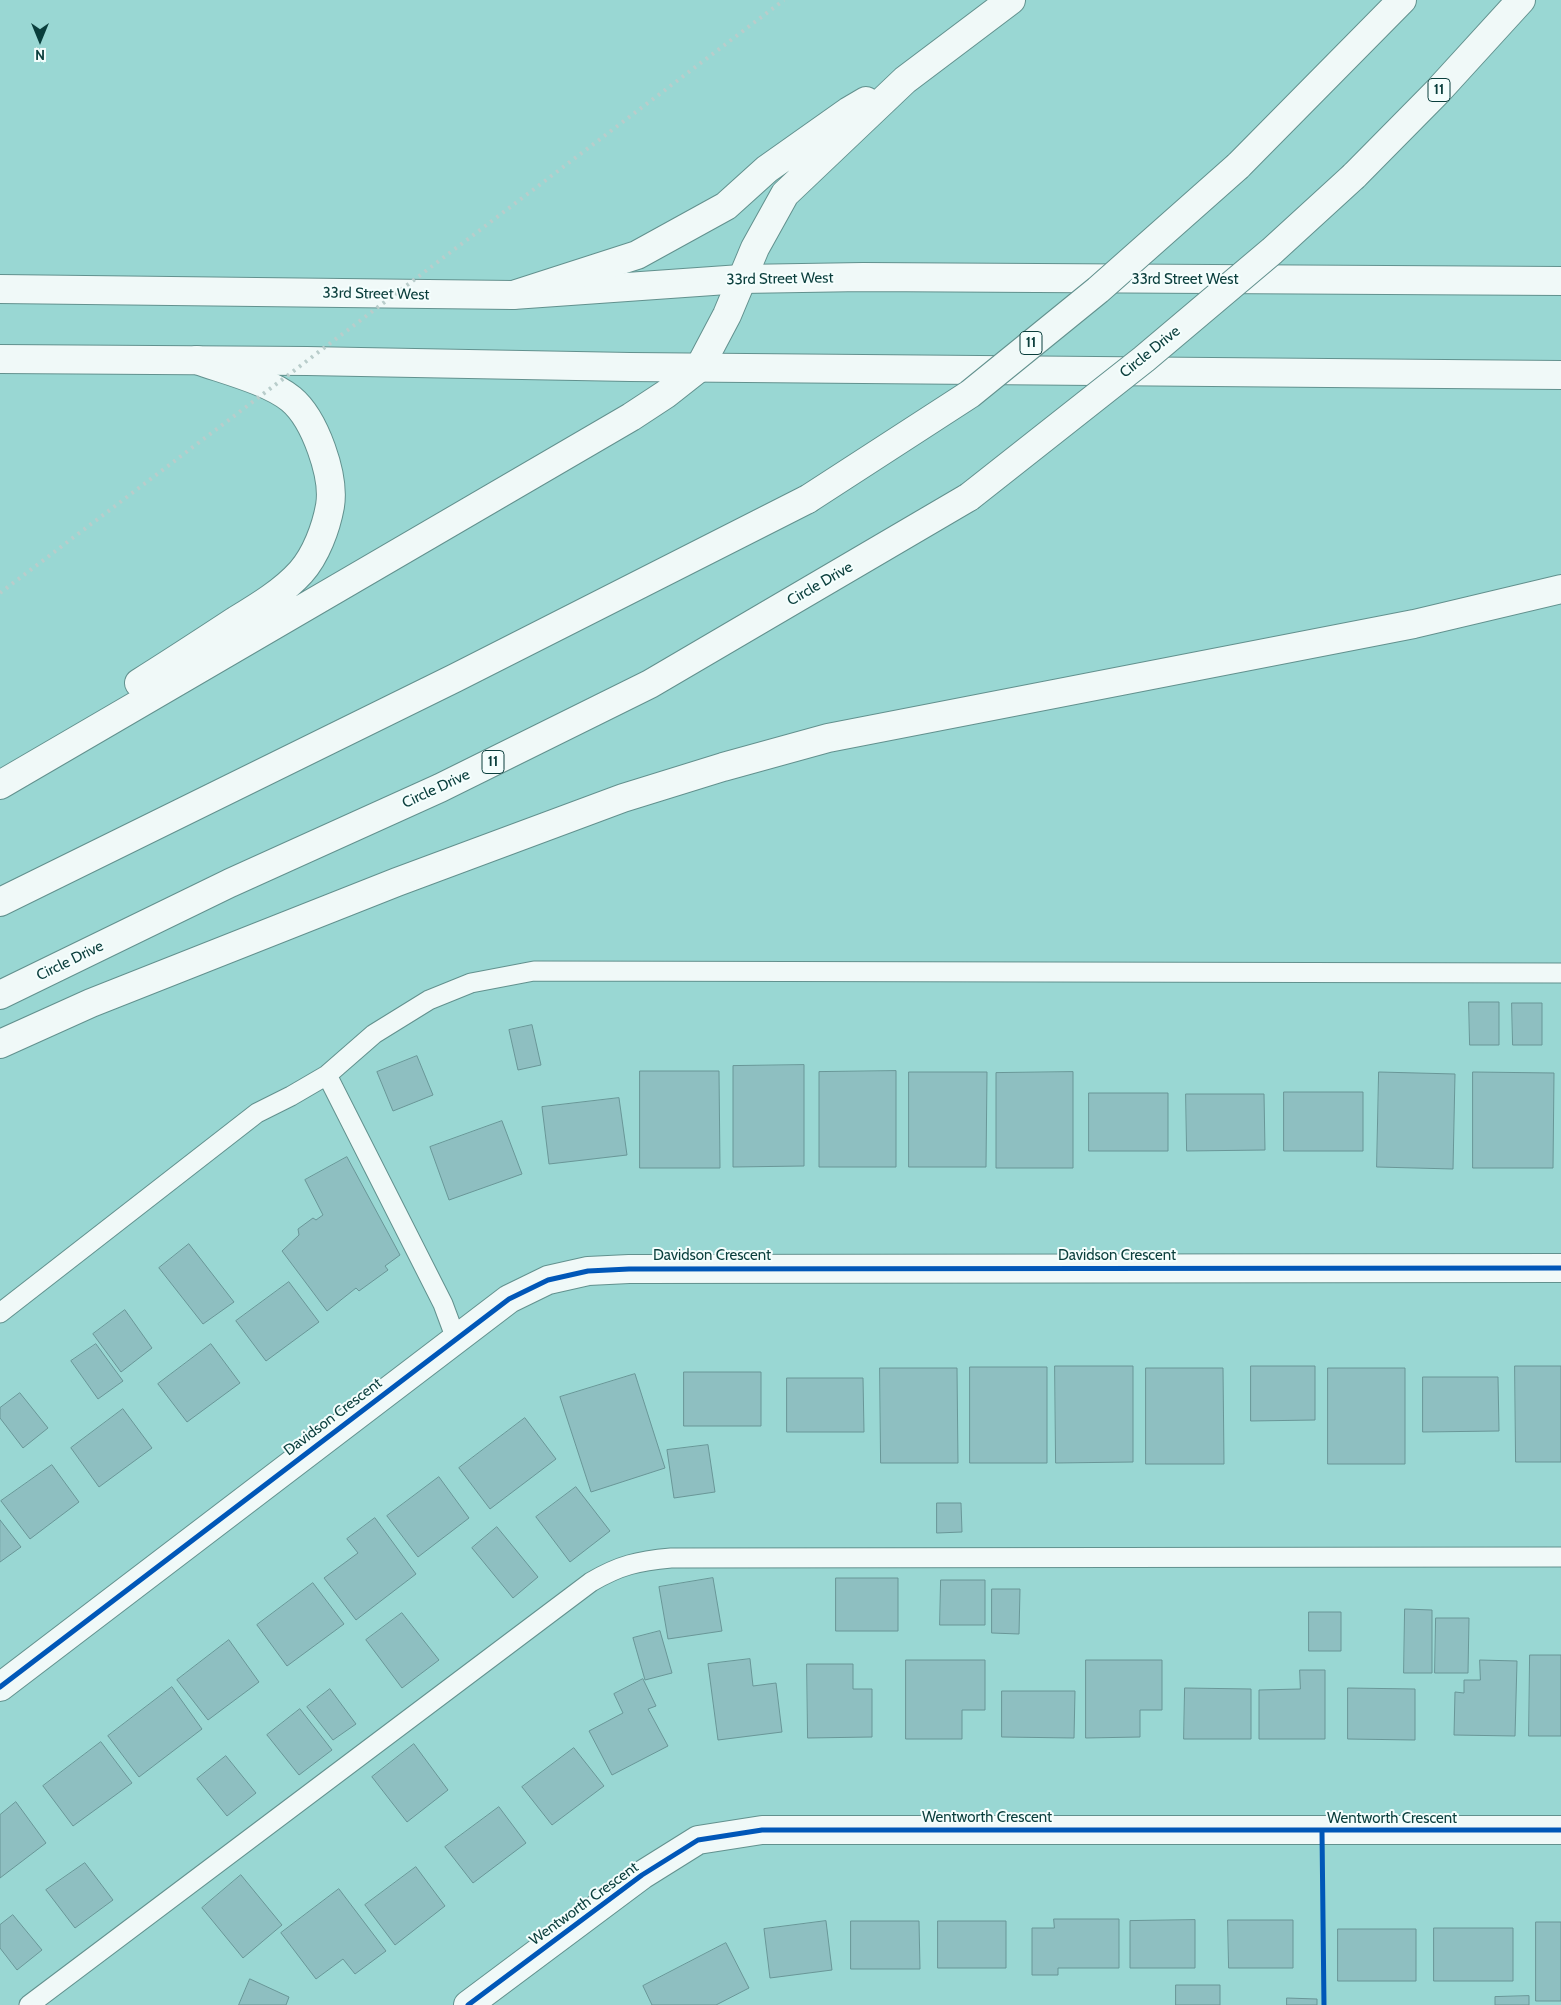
<!DOCTYPE html>
<style>
body{margin:0}
#map{position:relative;width:1561px;height:2005px;overflow:hidden;background:#99d7d3;font-family:Cabin,sans-serif}
canvas{display:block}
.north{position:absolute;left:15px;top:15px;width:50px;height:50px;-webkit-text-stroke:4px #f4fefd;paint-order:stroke;rotate:180deg;font-size:14px;font-weight:700;line-height:20px;text-align:center;color:#0a3e3c}
.north::after{content:'';display:block;margin:auto;width:18px;height:22px;background:#0a3e3c;clip-path:polygon(50% 0,100% 100%,50% 72%,0 100%)}
</style>
<div id="map">
<canvas width="1561" height="2005"></canvas>
<div class="north">N</div>
</div>
<script>
const g = document.querySelector('canvas').getContext('2d');
g.lineJoin = 'round';
function fillPath(path, color) {
  g.fillStyle = color;
  g.fill(path, 'evenodd');
}
function strokePath(path, color, width, dash) {
  g.strokeStyle = color;
  g.lineWidth = width;
  g.lineCap = dash ? 'butt' : 'round';
  g.setLineDash(dash || []);
  g.stroke(path);
}
function label(font, color, halo, rows, align = 'center') {
  g.font = font + ' Cabin,sans-serif';
  g.lineWidth = 4;
  g.setLineDash([]);
  g.textBaseline = 'middle';
  g.strokeStyle = halo;
  g.fillStyle = color;
  for (const [text, x, y, turn = 0] of rows) {
    g.save();
    g.translate(x, y);
    g.rotate((+turn || 0) * Math.PI / 180);
    g.textAlign = isNaN(turn) ? turn : align;
    if (halo) g.strokeText(text, 0, 0);
    g.fillText(text, 0, 0);
    g.restore();
  }
}
const building = new Path2D(`
 M 1469,1002 L 1499,1002 L 1499,1045 L 1470,1045 Z
 M 1512,1003 L 1542,1003 L 1542,1045 L 1513,1045 Z
 M 532,1025 L 541,1065 L 518,1070 L 509,1030 Z
 M 417,1056 L 433,1095 L 393,1111 L 377,1072 Z
 M 804,1065 L 804,1166 L 733,1167 L 733,1066 Z
 M 640,1071 L 719,1071 L 720,1168 L 640,1168 Z
 M 896,1071 L 896,1167 L 819,1167 L 819,1072 Z
 M 909,1072 L 987,1072 L 986,1167 L 909,1167 Z
 M 1073,1072 L 1073,1168 L 996,1168 L 996,1073 Z
 M 1379,1072 L 1455,1074 L 1453,1169 L 1377,1167 Z
 M 1473,1072 L 1554,1073 L 1553,1168 L 1473,1168 Z
 M 1284,1092 L 1363,1092 L 1363,1151 L 1284,1151 Z
 M 1089,1093 L 1168,1093 L 1168,1151 L 1089,1151 Z
 M 1186,1094 L 1264,1094 L 1265,1150 L 1187,1151 Z
 M 619,1098 L 627,1155 L 549,1164 L 542,1107 Z
 M 502,1121 L 522,1174 L 449,1200 L 430,1147 Z
 M 347,1157 L 400,1255 L 385,1266 L 388,1270 L 359,1291 L 356,1288 L 327,1311 L 282,1251 L 299,1235 L 298,1229 L 313,1218 L 316,1220 L 323,1215 L 305,1180 Z
 M 189,1244 L 234,1302 L 203,1324 L 159,1268 Z
 M 289,1282 L 319,1322 L 266,1361 L 236,1321 Z
 M 125,1310 L 152,1348 L 121,1372 L 93,1334 Z
 M 96,1344 L 123,1381 L 98,1399 L 71,1361 Z
 M 211,1344 L 240,1383 L 187,1422 L 158,1384 Z
 M 1055,1366 L 1133,1366 L 1133,1462 L 1056,1463 Z
 M 1251,1366 L 1315,1366 L 1315,1420 L 1251,1421 Z
 M 1515,1366 L 1561,1366 L 1561,1462 L 1516,1462 Z
 M 970,1367 L 1047,1367 L 1047,1463 L 970,1463 Z
 M 880,1368 L 957,1368 L 958,1463 L 881,1463 Z
 M 1146,1368 L 1223,1368 L 1224,1464 L 1146,1464 Z
 M 1328,1368 L 1405,1368 L 1405,1464 L 1328,1464 Z
 M 684,1372 L 761,1372 L 761,1426 L 684,1426 Z
 M 635,1374 L 665,1468 L 591,1492 L 560,1397 Z
 M 1423,1377 L 1498,1377 L 1499,1431 L 1423,1432 Z
 M 787,1378 L 863,1378 L 864,1432 L 787,1432 Z
 M 20,1393 L 48,1428 L 23,1448 L 0,1418 L 0,1408 Z
 M 123,1409 L 152,1448 L 99,1487 L 71,1448 Z
 M 525,1418 L 556,1459 L 490,1509 L 459,1468 Z
 M 708,1445 L 715,1492 L 674,1498 L 667,1450 Z
 M 52,1465 L 79,1502 L 30,1539 L 1,1501 Z
 M 439,1477 L 469,1518 L 418,1557 L 387,1516 Z
 M 576,1487 L 610,1531 L 570,1562 L 536,1517 Z
 M 937,1503 L 961,1503 L 962,1532 L 937,1533 Z
 M 375,1518 L 416,1574 L 356,1620 L 324,1578 L 358,1553 L 347,1539 Z
 M 0,1520 L 21,1547 L 0,1562 Z
 M 497,1527 L 538,1577 L 513,1598 L 472,1548 Z
 M 713,1578 L 722,1631 L 668,1639 L 659,1587 Z
 M 836,1578 L 898,1578 L 898,1631 L 836,1631 Z
 M 941,1580 L 985,1580 L 985,1625 L 940,1625 Z
 M 313,1583 L 344,1624 L 287,1666 L 257,1625 Z
 M 992,1589 L 1020,1589 L 1019,1634 L 992,1633 Z
 M 1405,1609 L 1432,1610 L 1432,1673 L 1404,1673 Z
 M 1309,1612 L 1341,1612 L 1341,1651 L 1309,1651 Z
 M 402,1613 L 439,1660 L 402,1688 L 366,1640 Z
 M 1436,1618 L 1469,1618 L 1468,1673 L 1435,1673 Z
 M 660,1631 L 672,1673 L 645,1680 L 633,1638 Z
 M 229,1640 L 259,1682 L 208,1720 L 177,1680 Z
 M 1530,1655 L 1561,1655 L 1561,1736 L 1529,1736 Z
 M 750,1659 L 753,1686 L 776,1683 L 782,1732 L 718,1740 L 708,1664 Z
 M 906,1660 L 985,1660 L 985,1710 L 962,1710 L 962,1739 L 906,1739 Z
 M 1086,1660 L 1162,1660 L 1162,1710 L 1140,1710 L 1140,1737 L 1086,1738 Z
 M 1480,1660 L 1517,1661 L 1515,1736 L 1454,1735 L 1455,1692 L 1464,1693 L 1464,1680 L 1480,1680 Z
 M 807,1664 L 853,1664 L 853,1689 L 872,1689 L 872,1737 L 808,1738 Z
 M 1300,1670 L 1325,1670 L 1325,1739 L 1259,1739 L 1259,1690 L 1300,1689 Z
 M 643,1679 L 656,1706 L 648,1709 L 668,1746 L 612,1775 L 589,1731 L 623,1713 L 614,1694 Z
 M 172,1687 L 202,1729 L 139,1777 L 108,1736 Z
 M 1185,1688 L 1251,1689 L 1251,1739 L 1184,1739 Z
 M 1348,1688 L 1415,1689 L 1415,1740 L 1348,1739 Z
 M 330,1689 L 356,1724 L 333,1740 L 307,1707 Z
 M 1002,1691 L 1075,1691 L 1074,1738 L 1002,1737 Z
 M 300,1709 L 332,1750 L 299,1775 L 267,1735 Z
 M 101,1742 L 132,1783 L 73,1826 L 43,1786 Z
 M 414,1744 L 448,1790 L 407,1822 L 372,1777 Z
 M 574,1748 L 604,1786 L 552,1825 L 522,1787 Z
 M 226,1756 L 256,1793 L 227,1816 L 197,1779 Z
 M 16,1802 L 46,1843 L 0,1878 L 0,1815 Z
 M 499,1807 L 526,1843 L 473,1883 L 445,1847 Z
 M 85,1863 L 113,1900 L 75,1928 L 46,1890 Z
 M 416,1867 L 445,1906 L 395,1945 L 365,1905 Z
 M 241,1875 L 282,1925 L 243,1958 L 202,1908 Z
 M 339,1889 L 386,1951 L 355,1974 L 343,1959 L 316,1979 L 281,1933 Z
 M 13,1915 L 42,1950 L 17,1970 L 0,1948 L 0,1925 Z
 M 1054,1919 L 1119,1919 L 1119,1968 L 1058,1968 L 1058,1975 L 1032,1975 L 1032,1928 L 1054,1928 Z
 M 1195,1920 L 1195,1968 L 1130,1968 L 1130,1921 Z
 M 1228,1920 L 1293,1920 L 1293,1968 L 1229,1968 Z
 M 826,1921 L 832,1970 L 770,1978 L 764,1929 Z
 M 851,1921 L 919,1921 L 920,1969 L 851,1969 Z
 M 938,1921 L 1006,1921 L 1006,1968 L 938,1968 Z
 M 1536,1922 L 1561,1922 L 1561,2001 L 1536,2001 Z
 M 1434,1928 L 1513,1928 L 1513,1981 L 1434,1981 Z
 M 1338,1929 L 1416,1929 L 1416,1981 L 1338,1981 Z
 M 726,1943 L 749,1988 L 716,2005 L 652,2005 L 643,1986 Z
 M 250,1979 L 289,1997 L 286,2005 L 239,2005 Z
 M 1176,1985 L 1220,1985 L 1220,2005 L 1176,2005 Z
 M 1529,1996 L 1529,2005 L 1495,2005 L 1495,1997 Z
 M 1287,1998 L 1317,1999 L 1317,2005 L 1287,2005 Z`);
fillPath(building, '#8ebfc1');
strokePath(building, '#699697', 1);
const service = new Path2D(`
 M 327,1075 L 443,1304 L 456,1339
 M 0,1313 L 257,1113 L 291,1096 L 327,1075 L 374,1034 L 429,1000 L 471,983 L 534,971 L 1561,973
 M 29,2005 L 591,1582 C 620,1565 638,1561 671,1558 L 1561,1557`);
const minor = new Path2D(`
 M 0,1687 L 509,1299 L 548,1280 L 588,1271 L 629,1269 L 1561,1268
 M 468,2005 L 642,1875 L 698,1840 L 762,1830 L 1561,1830`);
const secondary = new Path2D(`
 M 0,289 L 513,295 L 741,279 L 863,277 L 1561,281
 M 0,359 L 307,361 L 630,367 L 1561,375`);
const trunk = new Path2D(`
 M 1238,166 L 1402,0
 M 1354,176 L 1437,92 L 1521,0
 M 513,295 L 637,255 L 726,206 L 767,169 L 849,111 L 866,101
 M 139,683 C 171,663 203,642 235,621 C 258,607 283,592 301,572 C 316,555 326,528 330,506 C 335,476 315,419 291,399 C 269,381 225,370 197,360
 M 0,785 L 631,417 L 666,394 L 699,368 L 727,315 L 755,248 L 785,194 L 905,80 L 1011,0
 M 0,902 L 455,678 L 808,499
 M 0,995 L 230,883 L 440,788 L 650,684 L 969,497
 M 0,1044 L 91,1003 L 397,882 L 623,798 L 723,767 L 828,738 L 1414,624 L 1561,589`);
strokePath(service, '#62918e', 21);
strokePath(minor, '#62918e', 30);
strokePath(secondary, '#62918e', 30);
strokePath(trunk, '#62918e', 30);
strokePath(service, '#f0f9f8', 19);
strokePath(minor, '#f0f9f8', 28);
strokePath(secondary, '#f0f9f8', 28);
strokePath(trunk, '#f0f9f8', 28);
strokePath(new Path2D(`
 M 0,593 L 784,0`), '#b9cdcb', 4, [2.5, 5]);
const trunkBridge = new Path2D(`
 M 969,497 L 1144,359 L 1272,251 L 1354,176
 M 808,499 L 970,394 L 1098,290 L 1238,166`);
strokePath(trunkBridge, '#62918e', 30, []);
strokePath(trunkBridge, '#f0f9f8', 28);
strokePath(new Path2D(`
 M 0,1687 L 509,1299 L 548,1280 L 588,1271 L 629,1269 L 1561,1268
 M 1322,1832 L 1324,2005
 M 468,2005 L 642,1875 L 698,1840 L 762,1830 L 1561,1830`), '#0057b8', 5);
for (const [x, y, w] of [
 [1439,90,22],
 [1031,343,22],
 [493,762,22]
]) {
  const box = new Path2D();
  box.roundRect(x - w / 2, y - 11.5, w, 23, 4);
  g.fillStyle = '#f4fefd';
  g.fill(box);
  strokePath(box, '#0a3e3c', 1);
}
label('bold 14px', '#0a3e3c', null, [
 ["11",1439,90],
 ["11",1031,343],
 ["11",493,762]
]);
label('15px', '#0a3e3c', '#f4fefd', [
 ["33rd Street West",780,279,-1],
 ["33rd Street West",1185,280],
 ["33rd Street West",376,294,1],
 ["Circle Drive",1150,352,-39],
 ["Circle Drive",820,584,-30],
 ["Circle Drive",436,789,-25],
 ["Circle Drive",70,961,-26],
 ["Davidson Crescent",712,1256],
 ["Davidson Crescent",1117,1256],
 ["Davidson Crescent",333,1417,-37],
 ["Wentworth Crescent",987,1818],
 ["Wentworth Crescent",1392,1819],
 ["Wentworth Crescent",584,1904,-36]
]);
</script>
